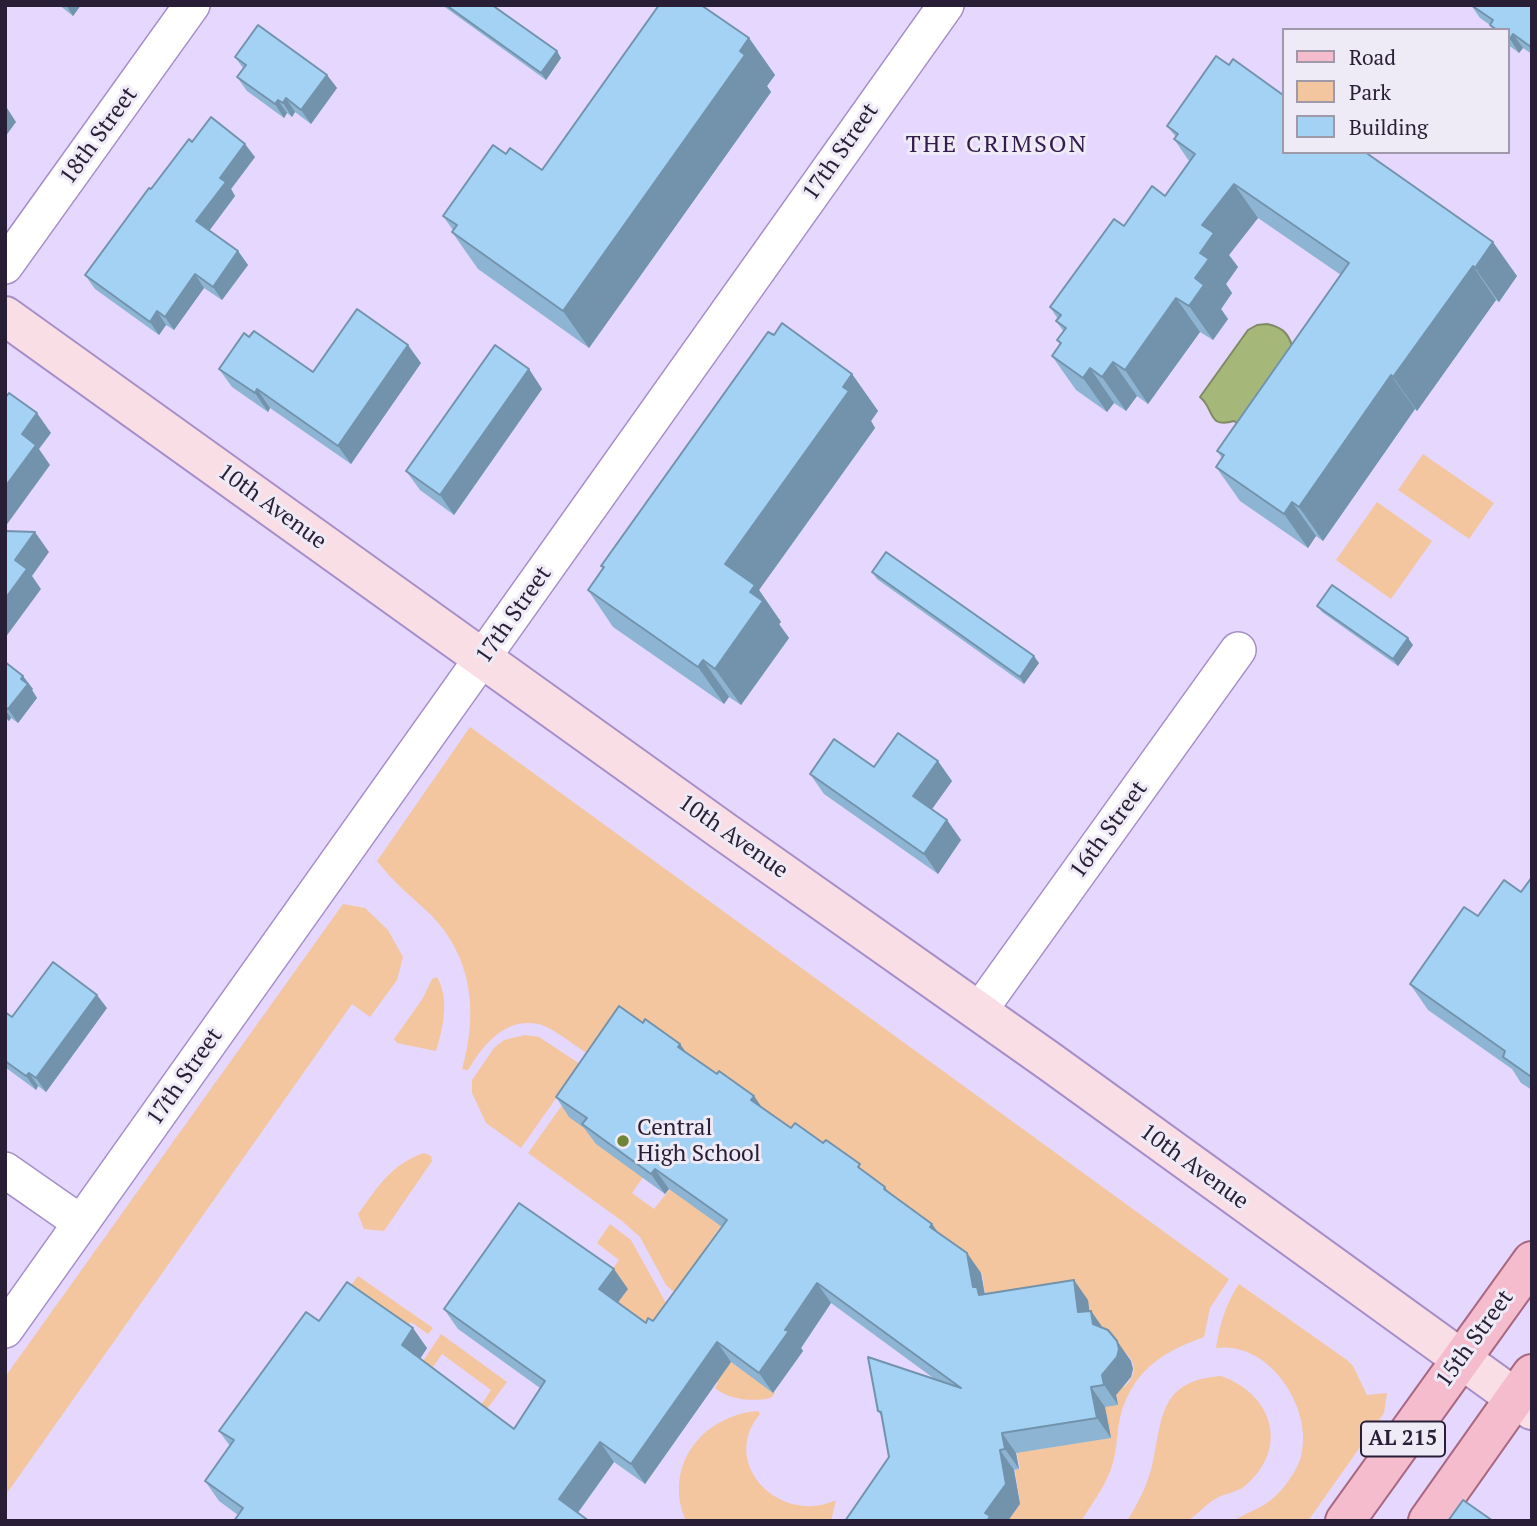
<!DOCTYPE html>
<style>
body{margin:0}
#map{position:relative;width:1537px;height:1526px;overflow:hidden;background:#e5d7fd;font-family:"PT Serif",serif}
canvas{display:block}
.frame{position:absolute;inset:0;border:7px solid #281f36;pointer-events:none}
.legend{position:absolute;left:1282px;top:28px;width:228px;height:126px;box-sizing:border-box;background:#eeeaf6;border:2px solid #9f99a9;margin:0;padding:9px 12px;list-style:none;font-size:21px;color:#281f36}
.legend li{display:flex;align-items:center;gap:14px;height:35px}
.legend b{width:35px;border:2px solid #9f99a9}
</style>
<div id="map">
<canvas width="1537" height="1526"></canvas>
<div class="frame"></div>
<ul class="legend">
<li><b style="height:9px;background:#f5bccd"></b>Road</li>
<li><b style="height:19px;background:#f4c69f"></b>Park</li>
<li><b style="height:19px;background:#a4d2f5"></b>Building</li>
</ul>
</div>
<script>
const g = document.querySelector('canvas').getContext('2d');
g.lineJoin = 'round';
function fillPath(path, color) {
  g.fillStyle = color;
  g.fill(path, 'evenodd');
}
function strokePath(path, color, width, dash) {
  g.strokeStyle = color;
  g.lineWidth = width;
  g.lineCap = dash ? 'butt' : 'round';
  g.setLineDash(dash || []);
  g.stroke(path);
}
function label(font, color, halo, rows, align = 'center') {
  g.font = font + ' "PT Serif",serif';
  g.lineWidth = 6;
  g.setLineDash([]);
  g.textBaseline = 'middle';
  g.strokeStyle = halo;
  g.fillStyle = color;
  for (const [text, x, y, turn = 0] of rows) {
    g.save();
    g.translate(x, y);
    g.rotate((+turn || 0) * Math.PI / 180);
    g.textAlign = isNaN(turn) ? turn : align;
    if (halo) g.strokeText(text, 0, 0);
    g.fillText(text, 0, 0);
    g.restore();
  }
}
fillPath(new Path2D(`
 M 1423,454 L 1494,503 L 1469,539 L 1398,490 Z
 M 1377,502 L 1432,541 L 1391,599 L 1336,560 Z
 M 470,727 L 1229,1279 L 1210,1308 L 1204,1337 C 1165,1351 1136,1368 1122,1410 C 1116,1429 1118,1450 1111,1469 C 1104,1488 1092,1504 1081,1521 L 1008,1521 L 1020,1504 L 1015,1470 L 1020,1469 L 1012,1427 L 1029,1419 L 1035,1450 L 1110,1437 L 1105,1407 C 1108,1402 1111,1396 1114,1392 C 1118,1388 1124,1388 1128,1383 C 1149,1358 1109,1341 1092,1332 L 1087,1299 L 1012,1313 L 987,1307 L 982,1273 L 945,1247 C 833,1188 722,1128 610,1069 C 593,1060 553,1026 538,1024 C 505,1017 483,1045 468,1070 L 462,1069 C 478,1014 473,957 430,914 C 412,897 393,882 377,861 Z
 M 343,904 L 365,908 L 388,930 L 403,957 L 397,980 L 370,1017 L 352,1004 L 5,1496 L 5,1377 Z
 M 437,977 C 450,1000 443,1028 436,1051 L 397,1043 L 394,1039 L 423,998 L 432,979 Z
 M 525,1035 L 539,1037 L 580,1064 L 521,1148 L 486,1123 L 472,1093 L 472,1080 L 494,1048 L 504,1040 Z
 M 587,1070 L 596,1133 L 593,1140 L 643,1177 L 632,1193 L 654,1209 L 670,1189 L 721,1226 L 708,1244 L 720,1253 L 675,1293 L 666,1285 L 640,1237 L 622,1221 L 528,1153 Z
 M 424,1153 L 431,1156 L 432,1161 L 384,1231 L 364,1229 L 358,1214 C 378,1187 391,1164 424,1153 Z
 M 610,1224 L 631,1240 L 667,1305 L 653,1337 L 613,1308 L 628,1289 L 608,1275 L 619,1260 L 597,1243 Z
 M 358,1276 L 433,1328 L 428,1334 L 411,1322 L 404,1331 L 323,1323 Z
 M 1239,1284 L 1347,1360 L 1353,1366 L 1367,1395 L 1387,1393 L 1384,1413 L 1308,1521 L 1233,1521 C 1244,1514 1257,1510 1267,1503 C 1280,1494 1294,1476 1300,1460 C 1316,1411 1270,1340 1216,1348 C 1220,1324 1225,1305 1239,1284 Z
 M 441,1334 L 507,1382 L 484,1413 L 478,1410 L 491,1390 L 442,1354 L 427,1376 L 418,1369 Z
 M 729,1361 L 775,1393 L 771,1398 C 752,1402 730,1400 715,1388 L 718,1383 L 713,1380 Z
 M 1221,1376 C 1272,1394 1290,1447 1246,1485 C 1239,1492 1226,1493 1217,1498 C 1208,1502 1194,1518 1187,1521 C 1179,1524 1138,1521 1127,1521 C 1138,1503 1147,1486 1152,1466 C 1163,1418 1158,1381 1221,1376 Z
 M 758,1411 L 760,1414 C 718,1464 781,1526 836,1500 L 831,1521 L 686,1521 C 662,1466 703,1415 758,1411 Z`), '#f4c69f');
const water = new Path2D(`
 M 1267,324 C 1281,327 1288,332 1292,346 L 1242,427 L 1234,421 C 1207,429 1215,409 1200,397 L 1248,330 L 1257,325 Z`);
fillPath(water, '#a5b879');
strokePath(water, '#808a65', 2);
const street = new Path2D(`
 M 5,266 L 192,5
 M 979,1011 L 1238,650
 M 5,1170 L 81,1223
 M 5,1330 L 946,5`);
const secondary = new Path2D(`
 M 5,316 L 726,833 L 1049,1061 L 1532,1410`);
const primary = new Path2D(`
 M 1345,1521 L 1532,1261
 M 1428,1521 L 1532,1374`);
strokePath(street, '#a58ec9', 38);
strokePath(secondary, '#a58ec9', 42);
strokePath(primary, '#a96882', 42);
strokePath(street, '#fff', 35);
strokePath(secondary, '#fadee6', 38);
strokePath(primary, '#f5bccd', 38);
fillPath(new Path2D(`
 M 59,5 L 81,5 L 73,16 Z
 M 442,5 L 492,5 L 561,58 L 546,80 Z
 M 1471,5 L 1532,5 L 1532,54 L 1523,48 L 1519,53 L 1507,44 L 1507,30 L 1493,30 L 1490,25 L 1480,18 Z
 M 749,38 L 775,75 L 767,86 L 771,92 L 589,348 L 478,269 L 452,232 L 453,230 L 443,216 L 506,154 L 542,170 Z
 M 235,57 L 327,75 L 337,88 L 311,124 L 295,112 L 292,117 L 287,113 L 284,118 L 247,91 L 237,77 L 243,68 Z
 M 1167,126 L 1517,276 L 1499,302 L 1496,300 L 1417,411 L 1415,409 L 1323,541 L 1316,536 L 1308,548 L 1240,501 L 1216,467 L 1222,458 L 1217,451 L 1341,275 L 1258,218 L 1229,255 L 1238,267 L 1226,284 L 1232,293 L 1221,309 L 1228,319 L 1213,340 L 1200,332 L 1148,404 L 1137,396 L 1126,411 L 1114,403 L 1107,412 L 1076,390 L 1052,356 L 1060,344 L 1057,340 L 1064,332 L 1056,321 L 1058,319 L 1050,307 L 1124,226 L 1165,196 L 1189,161 L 1174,139 L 1176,137 Z
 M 192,142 L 255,157 L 231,189 L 235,196 L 209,231 L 238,251 L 248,265 L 222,300 L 204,288 L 174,330 L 166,325 L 159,335 L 95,289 L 85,275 L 151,189 Z
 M 774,335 L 852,374 L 878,411 L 871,421 L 875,428 L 759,590 L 781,622 L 779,624 L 789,638 L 741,705 L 729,697 L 724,704 L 613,627 L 588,590 L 603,568 L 601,566 Z
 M 421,363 L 351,464 L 270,408 L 268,412 L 232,387 L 219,369 L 313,372 Z
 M 529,369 L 542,389 L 454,515 L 420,490 L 406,471 Z
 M 872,572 L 1039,663 L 1024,684 L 877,579 Z
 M 1317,606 L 1413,645 L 1398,666 L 1322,612 Z
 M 5,662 L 33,689 L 32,690 L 37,698 L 18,723 L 11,718 L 9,721 L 5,718 Z
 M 810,774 L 952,781 L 932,809 L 947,820 L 961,840 L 938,874 L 824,794 Z
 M 1532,877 L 1532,1090 L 1521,1083 L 1512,1069 L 1428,1010 L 1410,984 L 1478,916 L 1521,892 Z
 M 107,1008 L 46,1092 L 38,1086 L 36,1090 L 5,1067 L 5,1012 L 12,1017 Z
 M 643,1023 L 680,1044 L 687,1054 L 717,1074 L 754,1096 L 761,1107 L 791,1128 L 867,1174 L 885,1187 L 890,1194 L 932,1224 L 939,1234 L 967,1253 L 981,1273 L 985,1294 L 1088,1300 L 1089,1311 L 1091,1311 L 1103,1328 L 1117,1341 L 1131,1361 L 1133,1369 L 1131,1377 L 1116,1395 L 1118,1405 L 1105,1407 L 1111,1438 L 1016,1453 L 1019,1469 L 1014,1470 L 1020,1504 L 889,1457 L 882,1417 L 878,1411 L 936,1380 L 831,1303 L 801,1348 L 803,1351 L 773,1393 L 731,1362 L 645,1484 L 614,1462 L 578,1513 L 238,1515 L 219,1501 L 205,1481 L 230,1446 L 219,1431 L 319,1321 L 427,1348 L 420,1359 L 514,1429 L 540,1388 L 458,1329 L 444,1309 L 628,1289 L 618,1302 L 646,1323 L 653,1321 L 722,1227 L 669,1189 L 665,1194 L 596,1144 L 584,1128 L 569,1117 L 556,1097 Z`), '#8db5d3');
fillPath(new Path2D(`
 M 66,5 L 81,5 L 73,16 Z
 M 1513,34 L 1523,48 L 1519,53 L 1510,39 Z
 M 749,38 L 775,75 L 767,86 L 771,92 L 589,348 L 563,311 Z
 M 557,51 L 561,58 L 546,80 L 541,73 Z
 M 327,75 L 337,88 L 311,124 L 301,110 Z
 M 286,98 L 295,112 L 292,117 L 283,103 Z
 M 278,100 L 287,113 L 284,118 L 275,104 Z
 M 7,108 L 16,122 L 5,137 L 5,110 Z
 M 245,144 L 255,157 L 231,189 L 235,196 L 206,235 L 196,221 L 220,178 Z
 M 1234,184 L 1258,218 L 1229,255 L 1238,267 L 1226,284 L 1232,293 L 1221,309 L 1228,319 L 1213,340 L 1189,306 L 1200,253 L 1202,225 Z
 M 1493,242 L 1517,276 L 1499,302 L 1475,268 Z
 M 238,251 L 248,265 L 222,300 L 213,287 Z
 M 1473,266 L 1496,300 L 1417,411 L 1393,377 Z
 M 195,274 L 204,288 L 174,330 L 165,317 Z
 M 1176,298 L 1200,332 L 1148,404 L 1125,370 Z
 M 157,311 L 166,325 L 159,335 L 150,322 Z
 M 408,345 L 421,363 L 351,464 L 338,446 Z
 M 1113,362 L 1137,396 L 1126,411 L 1102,377 Z
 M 1090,368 L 1114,403 L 1107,412 L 1083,378 Z
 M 529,369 L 542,389 L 454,515 L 440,495 Z
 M 852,374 L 878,411 L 871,421 L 875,428 L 759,590 L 781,622 L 779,624 L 789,638 L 741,705 L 715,669 L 725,564 Z
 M 1391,375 L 1415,409 L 1323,541 L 1299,507 Z
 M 257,389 L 270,408 L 268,412 L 255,393 Z
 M 37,413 L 51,433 L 39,449 L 50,465 L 5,527 L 5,487 L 22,434 Z
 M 1292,502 L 1316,536 L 1308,548 L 1284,514 Z
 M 35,532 L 49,552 L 32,576 L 41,589 L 5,638 L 5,599 L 15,560 Z
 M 1408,638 L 1413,645 L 1398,666 L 1393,659 Z
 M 1034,656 L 1039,663 L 1024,684 L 1020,677 Z
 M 703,660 L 729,697 L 724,704 L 698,667 Z
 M 23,676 L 33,689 L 32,690 L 37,698 L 18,723 L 8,709 L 21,679 Z
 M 5,709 L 11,718 L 9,721 L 5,716 Z
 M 938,761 L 952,781 L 927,816 L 913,796 Z
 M 947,820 L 961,840 L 938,874 L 924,854 Z
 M 97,995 L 107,1008 L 46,1092 L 36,1078 Z
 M 680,1044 L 694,1064 L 678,1047 Z
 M 29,1073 L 38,1086 L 36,1090 L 26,1076 Z
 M 754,1096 L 768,1116 L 751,1100 Z
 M 655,1169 L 669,1189 L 665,1194 L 651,1174 Z
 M 932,1224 L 946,1244 L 930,1227 Z
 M 967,1253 L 981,1273 L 985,1297 L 993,1315 L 973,1287 Z
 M 614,1269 L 628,1289 L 613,1309 L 599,1289 Z
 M 1074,1280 L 1088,1300 L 1092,1332 L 1078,1312 Z
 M 817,1283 L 831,1303 L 801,1348 L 803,1351 L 773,1393 L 759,1373 L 785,1330 Z
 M 1091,1311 L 1105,1331 L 1093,1324 Z
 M 413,1328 L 427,1348 L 416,1365 L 402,1345 Z
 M 1117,1341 L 1131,1361 L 1133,1369 L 1131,1377 L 1116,1395 L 1118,1405 L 1104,1385 L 1102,1375 Z
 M 717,1342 L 731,1362 L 645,1484 L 631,1464 Z
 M 1091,1387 L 1105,1407 L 1111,1438 L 1097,1418 Z
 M 1002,1433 L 1016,1453 L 1019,1469 L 1005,1449 Z
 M 600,1442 L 614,1462 L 573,1519 L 559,1499 Z
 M 1000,1450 L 1014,1470 L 1020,1504 L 1008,1521 L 987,1521 L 985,1513 Z`), '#7393ac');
const building = new Path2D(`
 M 446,5 L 492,5 L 557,51 L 541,73 Z
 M 659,5 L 701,5 L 749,38 L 740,51 L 745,55 L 563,311 L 452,232 L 457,225 L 443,216 L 493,145 L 506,154 L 510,148 L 542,170 Z
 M 1471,5 L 1532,5 L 1532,45 L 1531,47 L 1513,34 L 1510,39 L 1507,37 L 1507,30 L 1497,30 L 1490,25 L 1493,20 Z
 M 258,25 L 327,75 L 301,110 L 286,98 L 283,103 L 278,100 L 275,104 L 237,77 L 246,65 L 235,57 Z
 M 1216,56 L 1229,65 L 1233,59 L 1283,95 L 1283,152 L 1365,152 L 1493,242 L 1475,268 L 1473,266 L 1393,377 L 1391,375 L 1299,507 L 1292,502 L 1284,514 L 1216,467 L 1224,455 L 1217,451 L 1349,263 L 1234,184 L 1202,225 L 1214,233 L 1200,253 L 1209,259 L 1195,278 L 1204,285 L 1189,306 L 1176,298 L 1125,370 L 1113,362 L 1102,377 L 1090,368 L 1083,378 L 1052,356 L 1061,343 L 1057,340 L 1066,328 L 1056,321 L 1061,315 L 1050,307 L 1114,219 L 1124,226 L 1152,186 L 1165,196 L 1195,154 L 1174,139 L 1178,134 L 1167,126 Z
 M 211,117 L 245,144 L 220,178 L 226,182 L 196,221 L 238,251 L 213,287 L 195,274 L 165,317 L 157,311 L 150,322 L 85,275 L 149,188 L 151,189 L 189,139 L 192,142 Z
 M 357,309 L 408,345 L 338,446 L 257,389 L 255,393 L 219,369 L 244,333 L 249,337 L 254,331 L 313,372 Z
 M 782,323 L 852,374 L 843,387 L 849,391 L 725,564 L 755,585 L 750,592 L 763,601 L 715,669 L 703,660 L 698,667 L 588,590 L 604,567 L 601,566 L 768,332 L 774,335 Z
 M 495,345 L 529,369 L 440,495 L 406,471 Z
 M 9,393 L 37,413 L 22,434 L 36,445 L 5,487 L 5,398 Z
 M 5,531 L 35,532 L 15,560 L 27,569 L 5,599 Z
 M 886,552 L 1034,656 L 1020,677 L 872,572 Z
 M 1332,585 L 1408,638 L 1393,659 L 1317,606 Z
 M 5,662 L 23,676 L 21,679 L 28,684 L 8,709 L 5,707 Z
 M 898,733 L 938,761 L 913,796 L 947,820 L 924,854 L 810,774 L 834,739 L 874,767 Z
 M 1532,877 L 1532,1073 L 1530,1076 L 1503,1057 L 1505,1051 L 1410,984 L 1464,907 L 1478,916 L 1504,880 L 1521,892 Z
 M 53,962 L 97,995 L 36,1078 L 29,1073 L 26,1076 L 5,1061 L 5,1012 L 12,1017 Z
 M 619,1006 L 643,1023 L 645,1019 L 680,1044 L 678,1047 L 717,1074 L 719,1071 L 754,1096 L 751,1100 L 791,1128 L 795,1123 L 823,1143 L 826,1140 L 860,1164 L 858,1167 L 885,1187 L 884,1189 L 932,1224 L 930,1227 L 967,1253 L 973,1287 L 977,1287 L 979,1295 L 1074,1280 L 1078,1312 L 1091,1311 L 1093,1324 L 1108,1330 L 1117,1341 L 1119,1349 L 1117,1357 L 1102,1375 L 1104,1385 L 1091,1387 L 1097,1418 L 1002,1433 L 1005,1449 L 1000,1450 L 1006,1484 L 985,1513 L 990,1516 L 987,1521 L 845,1521 L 889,1457 L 881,1412 L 878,1411 L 868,1357 L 961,1388 L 817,1283 L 785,1330 L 789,1331 L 759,1373 L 717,1342 L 631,1464 L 600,1442 L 559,1499 L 589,1521 L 234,1521 L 243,1508 L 205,1481 L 234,1440 L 219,1431 L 306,1312 L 319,1321 L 347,1282 L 413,1328 L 402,1345 L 514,1429 L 545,1381 L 444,1309 L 519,1203 L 614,1269 L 599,1289 L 646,1323 L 648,1318 L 653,1321 L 727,1220 L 655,1169 L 651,1174 L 582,1124 L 587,1118 L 556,1097 Z
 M 1463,1500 L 1493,1521 L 1448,1521 Z`);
fillPath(building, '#a4d2f5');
strokePath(building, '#7393ac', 2);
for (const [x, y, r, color] of [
 [623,1141,7,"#708435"]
]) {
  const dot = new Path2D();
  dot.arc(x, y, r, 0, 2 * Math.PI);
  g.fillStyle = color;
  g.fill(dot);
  strokePath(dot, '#eeeaf6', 2.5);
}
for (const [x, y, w] of [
 [1403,1439,84]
]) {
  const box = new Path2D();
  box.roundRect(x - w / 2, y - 17.5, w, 35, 5);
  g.fillStyle = '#eeeaf6';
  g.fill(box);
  strokePath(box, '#281f36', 2);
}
label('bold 21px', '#281f36', null, [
 ["AL 215",1403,1439]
]);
label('23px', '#281f36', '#eeeaf6', [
 ["18th Street",99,136,-54],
 ["17th Street",841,152,-55],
 ["10th Avenue",272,507,36],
 ["17th Street",514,615,-55],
 ["16th Street",1109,830,-54],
 ["10th Avenue",733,837,35],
 ["17th Street",185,1077,-55],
 ["10th Avenue",1194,1167,36],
 ["15th Street",1475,1339,-54]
]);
label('23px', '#281f36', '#eeeaf6', [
 ["Central",637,1128],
 ["High School",637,1154]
], 'left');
g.letterSpacing = '2px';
label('24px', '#331c4e', '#eeeaf6', [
 ["THE CRIMSON",997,145]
]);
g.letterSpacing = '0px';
</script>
